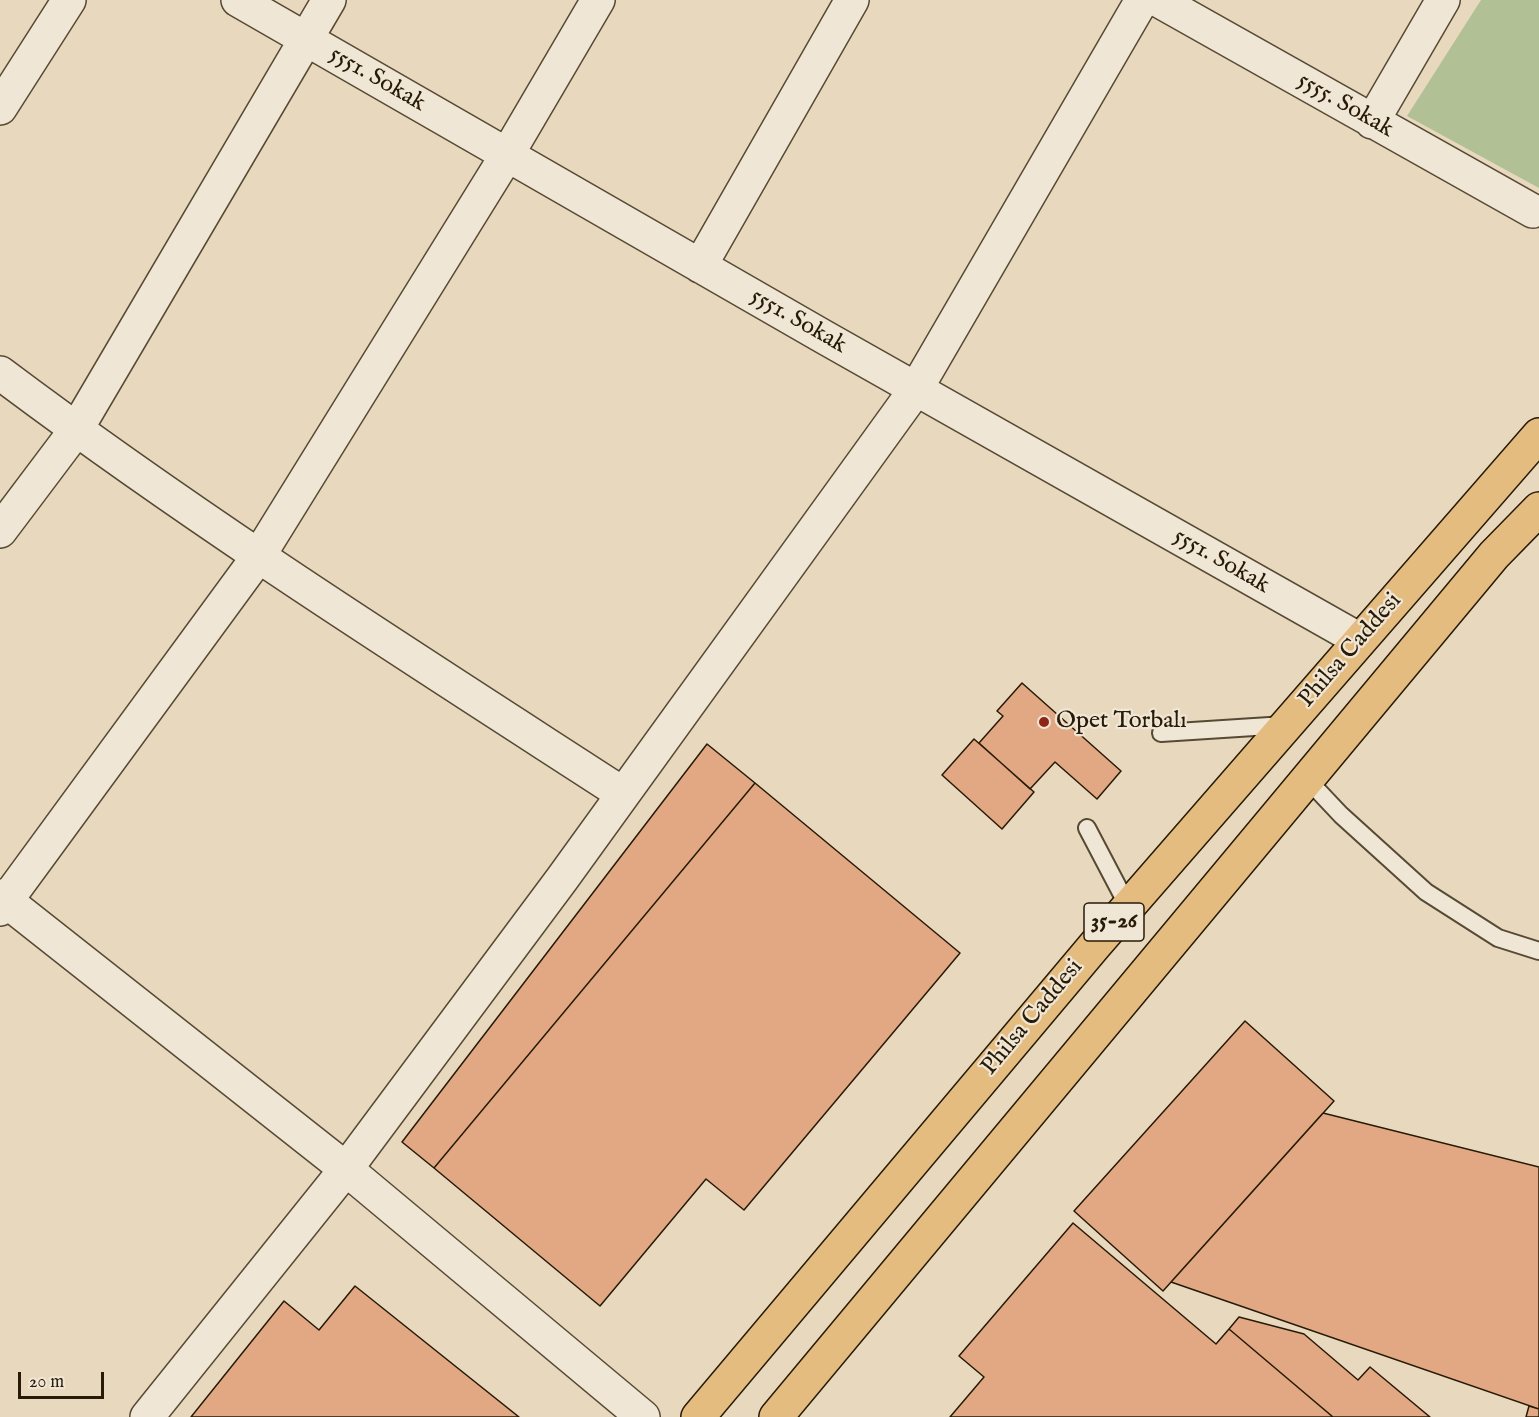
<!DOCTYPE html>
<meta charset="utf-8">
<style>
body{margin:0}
#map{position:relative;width:1539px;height:1417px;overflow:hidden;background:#e8d9be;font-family:"IM FELL English",serif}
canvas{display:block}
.scale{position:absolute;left:18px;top:1372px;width:86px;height:27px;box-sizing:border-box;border:3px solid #271a06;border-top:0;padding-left:8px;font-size:18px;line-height:21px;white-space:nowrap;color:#271a06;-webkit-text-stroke:4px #f0e6d5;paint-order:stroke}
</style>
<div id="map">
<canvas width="1539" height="1417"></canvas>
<div class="scale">20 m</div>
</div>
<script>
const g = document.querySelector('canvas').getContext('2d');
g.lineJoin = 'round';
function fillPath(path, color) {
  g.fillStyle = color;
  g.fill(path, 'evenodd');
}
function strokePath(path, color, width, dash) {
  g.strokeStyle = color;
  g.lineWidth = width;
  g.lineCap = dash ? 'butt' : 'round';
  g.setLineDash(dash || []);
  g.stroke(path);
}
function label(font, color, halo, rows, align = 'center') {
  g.font = font + ' "IM FELL English",serif';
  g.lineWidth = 4.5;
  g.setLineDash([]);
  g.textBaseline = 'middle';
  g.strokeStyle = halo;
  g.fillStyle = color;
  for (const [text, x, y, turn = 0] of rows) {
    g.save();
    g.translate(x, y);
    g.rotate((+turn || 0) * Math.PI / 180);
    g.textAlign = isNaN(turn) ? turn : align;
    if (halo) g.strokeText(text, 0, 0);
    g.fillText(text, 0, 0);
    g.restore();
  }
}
fillPath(new Path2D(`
 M 1481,0 L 1539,0 L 1539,188 L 1407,116 Z`), '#b1c095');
const building = new Path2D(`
 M 1022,683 L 1121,771 L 1097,799 L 1055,762 L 1030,789 L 979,743 L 1003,716 L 997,711 Z
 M 974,739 L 1034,792 L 1002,829 L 942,775 Z
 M 707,744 L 755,783 L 434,1168 L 402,1142 Z
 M 755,783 L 960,953 L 744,1210 L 706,1179 L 600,1306 L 434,1168 Z
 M 1245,1021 L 1334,1101 L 1163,1291 L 1074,1211 Z
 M 1323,1113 L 1539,1167 L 1539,1409 L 1171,1282 Z
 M 1073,1223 L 1216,1344 L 1229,1329 L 1333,1417 L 950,1417 L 984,1377 L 959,1356 Z
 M 355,1286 L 519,1417 L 191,1417 L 284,1301 L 319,1330 Z
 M 1239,1317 L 1304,1334 L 1358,1380 L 1370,1367 L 1430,1417 L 1333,1417 L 1229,1329 Z
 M 1529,1406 L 1539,1409 L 1539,1417 L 1526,1417 Z`);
fillPath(building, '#e2a884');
strokePath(building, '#271a06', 1.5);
const service = new Path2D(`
 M 1161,733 L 1285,725
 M 1307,779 L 1341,815 L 1426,892 L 1498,938 L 1539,951
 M 1087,828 L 1128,906`);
const minor = new Path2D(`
 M 238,0 L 824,337 L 1360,640
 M 1158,0 L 1533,211
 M 0,108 L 69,0
 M 1372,122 L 1443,0
 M 700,266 L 852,0
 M 0,373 C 201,524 413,658 623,794
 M 0,531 L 76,430 L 329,0
 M 0,896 L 346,1169 L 643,1417
 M 0,909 L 258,557 L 507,155 L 598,0
 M 147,1417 L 346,1169 L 562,879 L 916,389 L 1142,0`);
const primary = new Path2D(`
 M 698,1417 L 1095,945 L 1539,435
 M 776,1417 L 1494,555 L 1539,509`);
strokePath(service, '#574a34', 20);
strokePath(minor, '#574a34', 36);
strokePath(primary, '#271a06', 36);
strokePath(service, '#f0e6d5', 16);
strokePath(minor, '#f0e6d5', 33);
strokePath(primary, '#e4bc7f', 33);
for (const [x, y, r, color] of [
 [1044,722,6,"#8f2418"]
]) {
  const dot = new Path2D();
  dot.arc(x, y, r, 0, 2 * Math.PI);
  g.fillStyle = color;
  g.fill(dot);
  strokePath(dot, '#f0e6d5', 2);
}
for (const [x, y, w] of [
 [1114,922,60]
]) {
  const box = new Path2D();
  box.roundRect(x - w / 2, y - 19, w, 38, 4.5);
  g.fillStyle = '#f0e6d5';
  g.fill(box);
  strokePath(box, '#271a06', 1.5);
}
label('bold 22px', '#271a06', null, [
 ["35-26",1114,922]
]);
label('24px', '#271a06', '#f0e6d5', [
 ["5551. Sokak",377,80,30],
 ["5555. Sokak",1345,106,30],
 ["5551. Sokak",798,322,30],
 ["5551. Sokak",1221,562,30],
 ["Philsa Caddesi",1351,651,-49],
 ["Philsa Caddesi",1033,1018,-50]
]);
label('24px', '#271a06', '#f0e6d5', [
 ["Opet Torbalı",1056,722]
], 'left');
</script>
